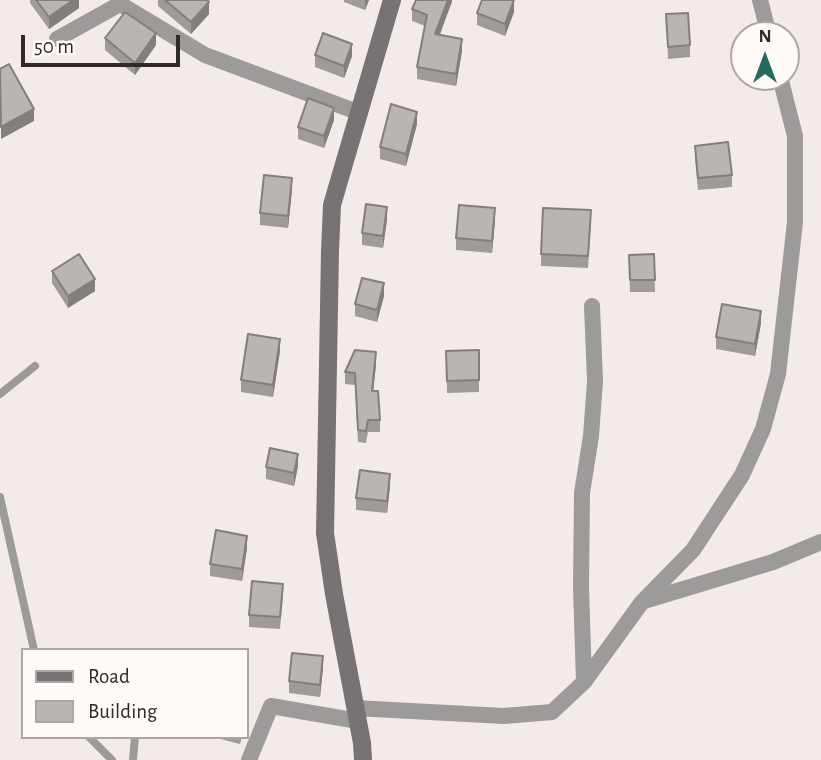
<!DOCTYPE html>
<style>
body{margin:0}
#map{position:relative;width:821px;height:760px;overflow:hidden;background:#f2ebea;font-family:"Alegreya Sans",sans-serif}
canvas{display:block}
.legend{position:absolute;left:21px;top:648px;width:228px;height:91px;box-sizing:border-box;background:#fff9f8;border:2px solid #aba7a6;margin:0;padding:9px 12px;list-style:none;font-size:21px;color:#2e2b2a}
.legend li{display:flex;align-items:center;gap:14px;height:35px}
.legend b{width:35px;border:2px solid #aba7a6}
.north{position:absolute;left:730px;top:21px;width:70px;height:70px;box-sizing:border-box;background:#fff9f8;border:2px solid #aba7a6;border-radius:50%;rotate:0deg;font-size:19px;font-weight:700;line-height:28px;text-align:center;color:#2e2b2a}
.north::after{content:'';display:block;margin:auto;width:24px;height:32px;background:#236a5f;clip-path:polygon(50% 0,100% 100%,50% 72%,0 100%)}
.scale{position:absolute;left:21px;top:35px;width:159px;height:32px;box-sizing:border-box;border:4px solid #2e2b2a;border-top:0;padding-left:9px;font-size:21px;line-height:24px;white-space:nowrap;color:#2e2b2a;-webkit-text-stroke:5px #fff9f8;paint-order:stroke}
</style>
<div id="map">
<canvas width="821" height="760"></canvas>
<ul class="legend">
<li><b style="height:9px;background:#777273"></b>Road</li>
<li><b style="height:19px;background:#b9b5b1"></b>Building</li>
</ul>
<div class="north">N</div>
<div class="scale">50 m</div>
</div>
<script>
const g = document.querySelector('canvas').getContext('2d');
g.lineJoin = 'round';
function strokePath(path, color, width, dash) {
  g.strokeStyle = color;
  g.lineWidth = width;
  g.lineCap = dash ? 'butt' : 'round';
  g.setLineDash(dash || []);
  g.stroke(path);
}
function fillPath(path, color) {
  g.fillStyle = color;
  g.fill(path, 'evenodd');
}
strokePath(new Path2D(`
 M 0,394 L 35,366
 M 0,497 L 34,650
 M 89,737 L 112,760
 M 133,760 L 135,737`), '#9d9a9a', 8);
strokePath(new Path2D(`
 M 760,0 L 769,35
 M 57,39 L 120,4 L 205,55 L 360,113
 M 644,601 L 773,562 L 821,542
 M 584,682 L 581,587 L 582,493 L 591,436 L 595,381 L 592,306
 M 355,708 L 504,716 L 552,712 L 584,682 L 642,602 L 693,550 L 742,475 L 763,429 L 778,374 L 795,222 L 795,136 L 780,77
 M 249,760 L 271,706 L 358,721`), '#9d9a9a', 16);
strokePath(new Path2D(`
 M 363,760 L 362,743 L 334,594 L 325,533 L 330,251 L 332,205 L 392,0`), '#777273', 18);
fillPath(new Path2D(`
 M 30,0 L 79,0 L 79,8 L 49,29 L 30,3 Z
 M 158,0 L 207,0 L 209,14 L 191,34 L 158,6 Z
 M 344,0 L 369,0 L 365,10 L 344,2 Z
 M 452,0 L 440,35 L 462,51 L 456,86 L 417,79 L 417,67 L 425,26 L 412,21 L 412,9 Z
 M 514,12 L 505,36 L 477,25 L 477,13 Z
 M 666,14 L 690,45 L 690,57 L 668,59 Z
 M 105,38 L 156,45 L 135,75 L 105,50 Z
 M 315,55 L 352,56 L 344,78 L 315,67 Z
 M 334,120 L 324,148 L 298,139 L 298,127 Z
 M 417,124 L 406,166 L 380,159 L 380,147 Z
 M 695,146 L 732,175 L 732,187 L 698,190 L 695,158 Z
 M 292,190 L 288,228 L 260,225 L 260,213 Z
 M 387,219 L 383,248 L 362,245 L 362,233 Z
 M 495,220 L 492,253 L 456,250 L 456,238 Z
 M 591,222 L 588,268 L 541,266 L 541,254 Z
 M 654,254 L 655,292 L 630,292 L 629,255 Z
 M 52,271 L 95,291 L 68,308 L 52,283 Z
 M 384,296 L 377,322 L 355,316 L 355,304 Z
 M 761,323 L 755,356 L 716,349 L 716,337 Z
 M 479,350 L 479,392 L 447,393 L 446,351 Z
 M 280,351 L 273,397 L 241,392 L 241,380 Z
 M 376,364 L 373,391 L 380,420 L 380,432 L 368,432 L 366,443 L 358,442 L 355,385 L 345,384 L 345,372 Z
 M 298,466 L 294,486 L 266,479 L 266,467 Z
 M 390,486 L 387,513 L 356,510 L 356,498 Z
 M 247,548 L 242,581 L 210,576 L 210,564 Z
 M 283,596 L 280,629 L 249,627 L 249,615 Z
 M 323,668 L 320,697 L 289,693 L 289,681 Z
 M 213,737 L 242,737 L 240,744 Z`), '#9f9c98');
fillPath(new Path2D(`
 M 73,0 L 79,0 L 79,8 L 49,29 L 49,17 Z
 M 365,0 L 369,0 L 365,10 Z
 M 448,0 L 452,0 L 452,2 L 435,46 L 435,34 Z
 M 514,0 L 514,12 L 505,36 L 505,24 Z
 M 209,2 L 209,14 L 191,34 L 191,22 Z
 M 156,33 L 156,45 L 135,75 L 135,63 Z
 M 462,39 L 462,51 L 456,86 L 456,74 Z
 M 352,44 L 352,56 L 344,78 L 344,66 Z
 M 334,108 L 334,120 L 324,148 L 324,136 Z
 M 34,109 L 34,121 L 1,139 L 1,127 Z
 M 417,112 L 417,124 L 406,166 L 406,154 Z
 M 292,178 L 292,190 L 288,228 L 288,216 Z
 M 387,207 L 387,219 L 383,248 L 383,236 Z
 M 495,208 L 495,220 L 492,253 L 492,241 Z
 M 95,279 L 95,291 L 68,308 L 68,296 Z
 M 384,283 L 384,296 L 377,322 L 377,310 Z
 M 761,311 L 761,323 L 755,356 L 755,344 Z
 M 280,339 L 280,351 L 273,397 L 273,385 Z
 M 376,352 L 376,364 L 372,403 L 372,391 Z
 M 298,454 L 298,466 L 294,486 L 294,473 Z
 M 390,474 L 390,486 L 387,513 L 387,501 Z
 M 247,536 L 247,548 L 242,581 L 242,569 Z
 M 323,656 L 323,668 L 320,697 L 320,685 Z`), '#827f7c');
const building = new Path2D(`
 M 36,0 L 73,0 L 49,17 Z
 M 165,0 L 207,0 L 209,2 L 191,22 Z
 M 416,0 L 448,0 L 435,34 L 462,39 L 456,74 L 417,67 L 427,15 L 412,9 Z
 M 482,0 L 514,0 L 505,24 L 477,13 Z
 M 125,12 L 156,33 L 135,63 L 105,38 Z
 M 688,13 L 690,45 L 668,47 L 666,14 Z
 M 323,33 L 352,44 L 344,66 L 315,55 Z
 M 9,64 L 34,109 L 1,127 L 0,69 Z
 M 308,98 L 334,108 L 324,136 L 298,127 Z
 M 391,104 L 417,112 L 406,154 L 380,147 Z
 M 728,142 L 732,175 L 698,178 L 695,146 Z
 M 264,175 L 292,178 L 288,216 L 260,213 Z
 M 366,204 L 387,207 L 383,236 L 362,233 Z
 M 459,205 L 495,208 L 492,241 L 456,238 Z
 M 543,208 L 591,210 L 588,256 L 541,254 Z
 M 79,254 L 95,279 L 68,296 L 52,271 Z
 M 654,254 L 655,280 L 630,280 L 629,255 Z
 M 362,278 L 384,283 L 377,310 L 355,304 Z
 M 722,304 L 761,311 L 755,344 L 716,337 Z
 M 248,334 L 280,339 L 273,385 L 241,380 Z
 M 355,350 L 376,352 L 372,391 L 378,391 L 380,420 L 368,420 L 366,431 L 358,430 L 355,373 L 345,372 Z
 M 479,350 L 479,380 L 447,381 L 446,351 Z
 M 270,448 L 298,454 L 294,473 L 266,467 Z
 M 360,470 L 390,474 L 387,501 L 356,498 Z
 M 216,530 L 247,536 L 242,569 L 210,564 Z
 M 252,581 L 283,584 L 280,617 L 249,615 Z
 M 292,653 L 323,656 L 320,685 L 289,681 Z`);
fillPath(building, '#b9b5b1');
strokePath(building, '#827f7c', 2);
</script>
